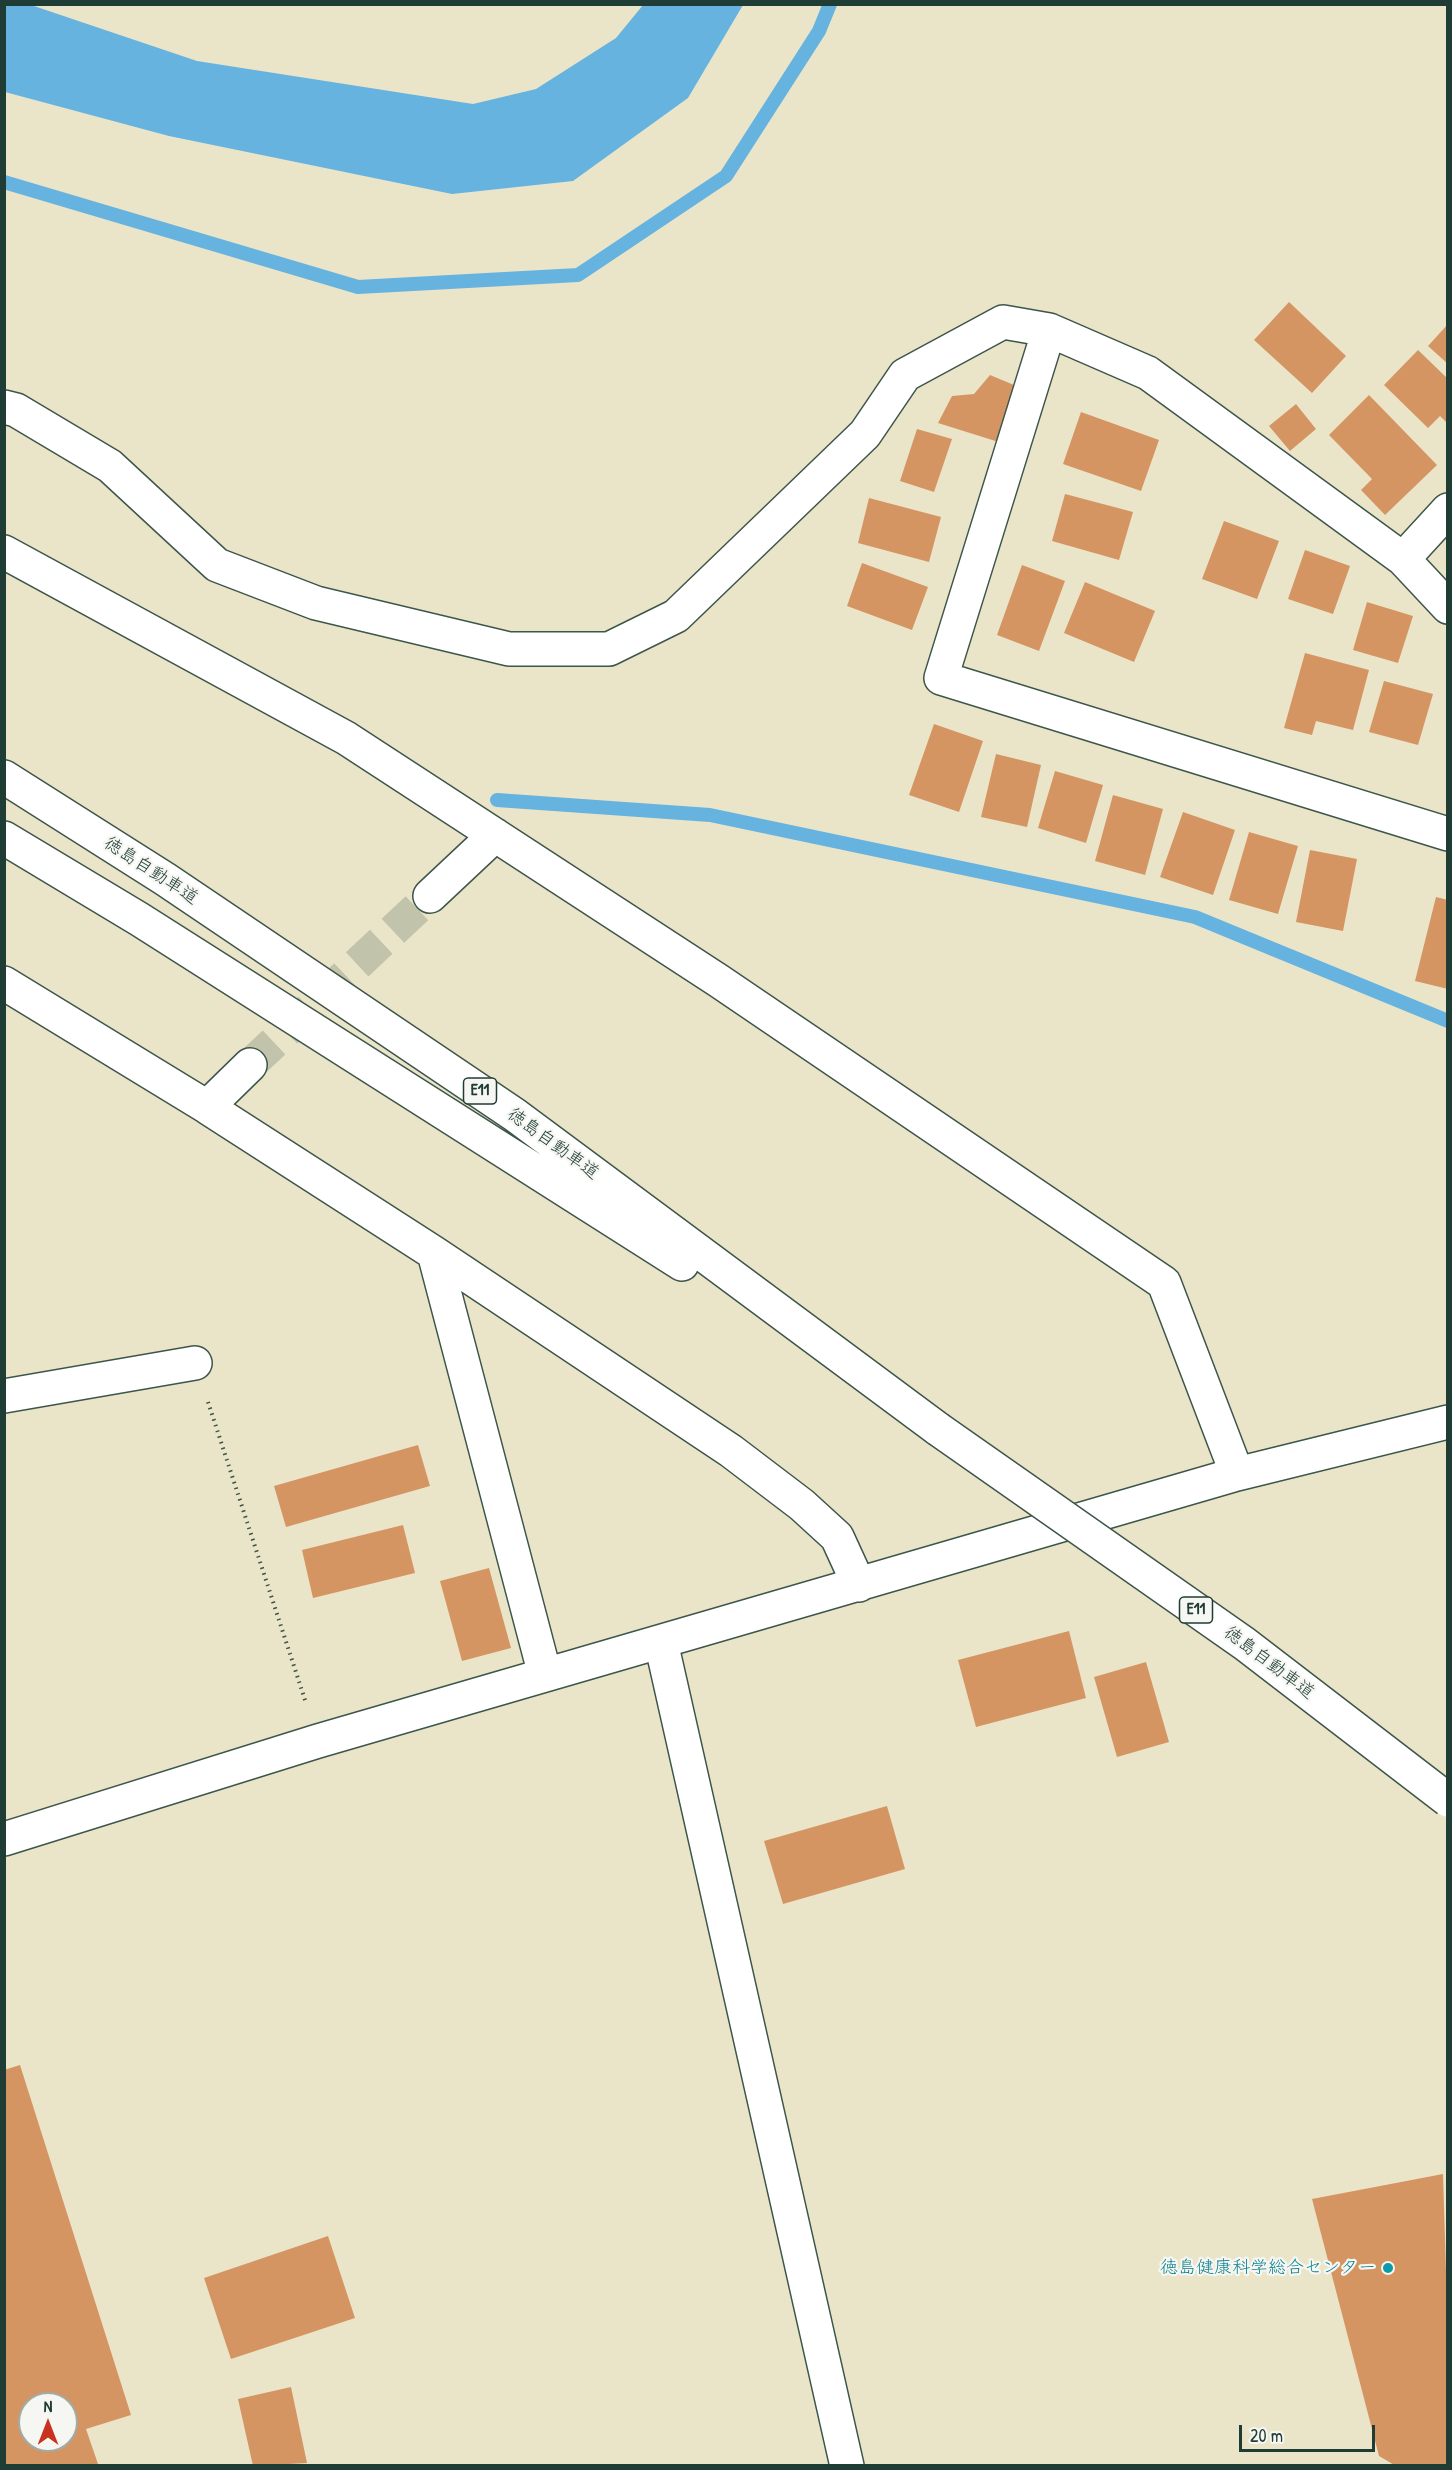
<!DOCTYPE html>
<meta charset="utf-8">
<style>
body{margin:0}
#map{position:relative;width:1452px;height:2470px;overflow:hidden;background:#eae5c9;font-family:"Patrick Hand",sans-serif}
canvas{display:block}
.frame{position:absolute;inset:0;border:6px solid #1f3d34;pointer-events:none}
.north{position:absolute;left:18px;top:2392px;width:60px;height:60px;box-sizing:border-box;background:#f6f6f2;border:2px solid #a0aca6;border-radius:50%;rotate:0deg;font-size:16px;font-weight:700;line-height:24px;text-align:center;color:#1f3d34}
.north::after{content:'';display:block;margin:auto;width:21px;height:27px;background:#c8321e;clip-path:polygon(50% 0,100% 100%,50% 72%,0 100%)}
.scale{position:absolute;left:1239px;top:2425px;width:136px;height:27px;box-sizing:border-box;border:3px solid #1f3d34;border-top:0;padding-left:8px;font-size:18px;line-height:21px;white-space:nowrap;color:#1f3d34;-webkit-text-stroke:4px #f6f6f2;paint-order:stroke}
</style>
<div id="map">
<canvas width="1452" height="2470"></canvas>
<div class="frame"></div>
<div class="north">N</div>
<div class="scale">20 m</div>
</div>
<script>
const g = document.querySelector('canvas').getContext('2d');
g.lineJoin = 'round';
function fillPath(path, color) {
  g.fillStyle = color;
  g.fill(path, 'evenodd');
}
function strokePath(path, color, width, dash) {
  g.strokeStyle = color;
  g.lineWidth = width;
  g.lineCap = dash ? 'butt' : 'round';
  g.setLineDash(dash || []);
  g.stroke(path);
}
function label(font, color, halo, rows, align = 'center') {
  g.font = font + ' "Patrick Hand","Klee One",sans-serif';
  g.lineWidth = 4.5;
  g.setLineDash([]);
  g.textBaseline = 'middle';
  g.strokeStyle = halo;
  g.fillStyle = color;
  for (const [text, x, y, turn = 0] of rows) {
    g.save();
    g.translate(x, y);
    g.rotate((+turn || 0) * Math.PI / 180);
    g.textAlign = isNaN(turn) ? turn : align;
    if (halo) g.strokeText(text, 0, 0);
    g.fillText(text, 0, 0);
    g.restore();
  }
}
fillPath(new Path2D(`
 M 4,5 L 31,5 L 197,61 L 473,104 L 536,89 L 616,38 L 643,5 L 743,5 L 688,98 L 573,181 L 452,194 L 169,136 L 5,92 Z`), '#66b3e0');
strokePath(new Path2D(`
 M 4,182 L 358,287 L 578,275 L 726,176 L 819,31 L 830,4
 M 497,800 L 710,815 L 1195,917 L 1448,1021`), '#66b3e0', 14);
fillPath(new Path2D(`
 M 1289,302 L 1346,356 L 1312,393 L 1254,340 Z
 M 1448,324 L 1448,364 L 1428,346 Z
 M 1418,350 L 1448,379 L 1448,424 L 1440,416 L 1428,428 L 1384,385 Z
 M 990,375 L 1014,385 L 1005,444 L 938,423 L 952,396 L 974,394 Z
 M 1369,395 L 1437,465 L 1385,515 L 1361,490 L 1372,479 L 1329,435 Z
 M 1296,404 L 1316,429 L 1290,451 L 1269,426 Z
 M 1081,412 L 1159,440 L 1141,491 L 1063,464 Z
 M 917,429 L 952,439 L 934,492 L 900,481 Z
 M 1065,494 L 1133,512 L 1119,560 L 1052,541 Z
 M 869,498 L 941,517 L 929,562 L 858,543 Z
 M 1224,521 L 1279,541 L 1257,599 L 1202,579 Z
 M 1305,550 L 1350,566 L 1333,614 L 1288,599 Z
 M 862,563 L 928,587 L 912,630 L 847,606 Z
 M 1022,565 L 1065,581 L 1039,651 L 997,635 Z
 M 1085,582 L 1155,611 L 1134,662 L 1064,633 Z
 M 1367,602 L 1413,616 L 1398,663 L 1353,650 Z
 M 1305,653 L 1369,670 L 1353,730 L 1316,721 L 1312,735 L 1284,728 Z
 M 1384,681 L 1433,694 L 1418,745 L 1369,732 Z
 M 934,724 L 983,741 L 959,812 L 909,795 Z
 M 996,754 L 1041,765 L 1027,827 L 981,817 Z
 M 1055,771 L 1103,785 L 1086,843 L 1038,828 Z
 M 1113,795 L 1163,809 L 1145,875 L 1095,861 Z
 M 1183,812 L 1235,830 L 1213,895 L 1160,877 Z
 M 1249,832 L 1298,846 L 1278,914 L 1229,900 Z
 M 1310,850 L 1357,859 L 1343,931 L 1296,922 Z
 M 1436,897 L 1448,900 L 1448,989 L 1415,981 Z
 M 418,1445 L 430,1486 L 286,1527 L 274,1486 Z
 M 403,1525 L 415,1573 L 313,1598 L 302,1550 Z
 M 489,1568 L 511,1648 L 462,1661 L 440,1581 Z
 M 1069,1631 L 1086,1698 L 976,1727 L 958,1660 Z
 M 1146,1662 L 1169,1742 L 1117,1757 L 1094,1677 Z
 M 887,1806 L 905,1869 L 783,1904 L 764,1841 Z
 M 20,2065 L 131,2415 L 86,2429 L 98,2464 L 94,2466 L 4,2464 L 4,2070 ZM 30,2404 L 66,2404 L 66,2440 L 30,2440 Z
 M 1443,2174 L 1448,2336 L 1448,2466 L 1396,2466 L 1379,2456 L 1312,2199 Z
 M 328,2236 L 355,2318 L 231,2359 L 204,2278 Z
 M 291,2387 L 307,2463 L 253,2466 L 238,2399 Z`), '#d49563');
strokePath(new Path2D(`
 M 250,1065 L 430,896`), '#c1c3ab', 33, [33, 16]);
const minor = new Path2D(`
 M 1049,330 L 941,678 L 1448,834
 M 4,407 L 16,410 L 110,466 L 217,565 L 316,603 L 509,649 L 609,649 L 676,616 L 865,434 L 905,375 L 1003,322 L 1049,330 L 1148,373 L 1403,559 L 1448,607
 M 4,552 L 346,738 L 719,981 L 1164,1283 L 1237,1474
 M 1403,559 L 1448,510
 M 430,896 L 495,835
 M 4,983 L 207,1107 L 434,1253 L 731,1451 L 802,1505 L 837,1537 L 859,1585
 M 207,1107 L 250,1065
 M 434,1253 L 545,1675
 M 4,1396 L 195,1363
 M 661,1642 L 847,2466
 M 4,1839 L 318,1741 L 1237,1474 L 1448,1422`);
const highway = new Path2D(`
 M 4,777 L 165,879 L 515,1115 L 938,1429
 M 4,838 L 139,919 L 682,1264`);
strokePath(minor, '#3d564a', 36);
strokePath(highway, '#3d564a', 36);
strokePath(new Path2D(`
 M 208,1402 L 306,1703`), '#3d564a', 4, [1.5, 4.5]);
strokePath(minor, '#fff', 33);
strokePath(highway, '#fff', 33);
const highwayBridge = new Path2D(`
 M 938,1429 L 1245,1644 L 1448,1800`);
strokePath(highwayBridge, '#3d564a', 36, []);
strokePath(highwayBridge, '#fff', 33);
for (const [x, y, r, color] of [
 [1388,2268,6,"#0f9aa8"]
]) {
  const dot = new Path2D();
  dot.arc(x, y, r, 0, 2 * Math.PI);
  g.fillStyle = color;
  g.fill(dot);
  strokePath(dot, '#f6f6f2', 2);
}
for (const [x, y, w] of [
 [480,1091,33],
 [1196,1610,33]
]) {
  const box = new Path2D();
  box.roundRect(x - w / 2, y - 13, w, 26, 4.5);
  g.fillStyle = '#f6f6f2';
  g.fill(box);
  strokePath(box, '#1f3d34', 1.5);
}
label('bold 16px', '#1f3d34', null, [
 ["E11",480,1091],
 ["E11",1196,1610]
]);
label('18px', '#1f3d34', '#f6f6f2', [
 ["徳島自動車道",151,871,33],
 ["徳島自動車道",553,1144,36],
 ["徳島自動車道",1269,1663,37]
]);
label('18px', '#0d838f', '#f6f6f2', [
 ["徳島健康科学総合センター",1376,2268]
], 'right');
</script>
